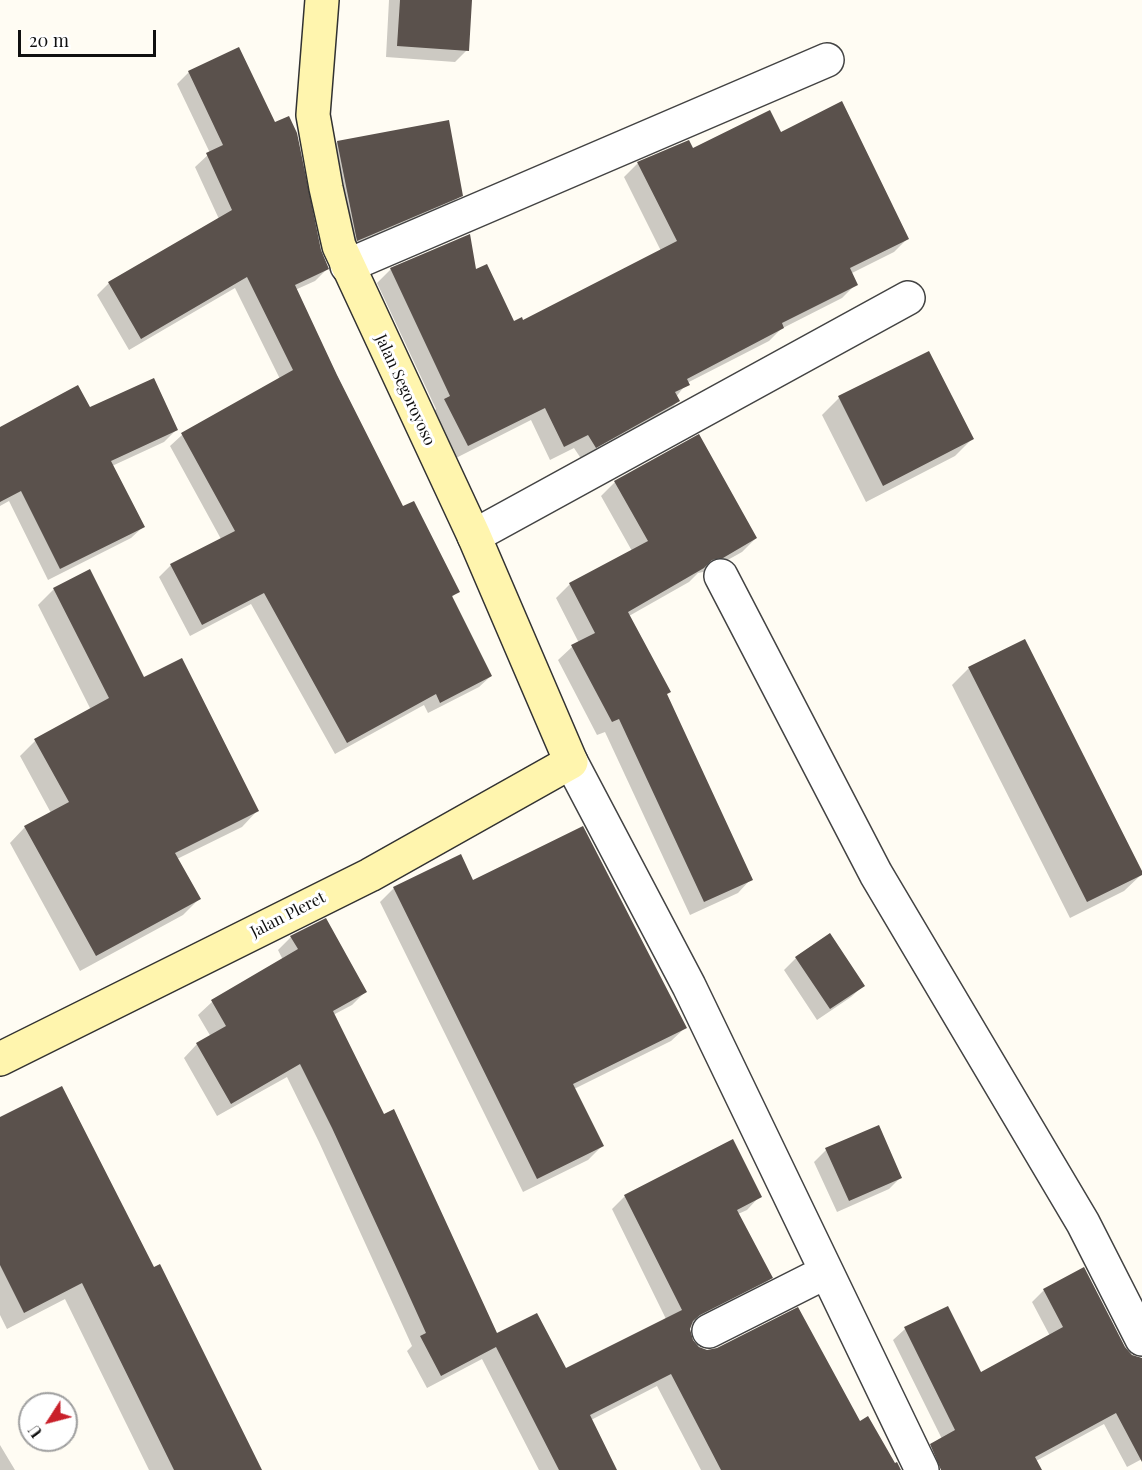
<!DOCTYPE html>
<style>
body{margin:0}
#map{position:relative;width:1142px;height:1470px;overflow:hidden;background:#fffcf3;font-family:"Playfair Display",serif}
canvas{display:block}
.north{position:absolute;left:18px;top:1392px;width:60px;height:60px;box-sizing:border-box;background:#fff;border:2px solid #9f9f9f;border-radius:50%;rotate:234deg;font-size:16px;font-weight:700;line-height:24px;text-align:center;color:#101010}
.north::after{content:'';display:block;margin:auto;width:21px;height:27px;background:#c9202a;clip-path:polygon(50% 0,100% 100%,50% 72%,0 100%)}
.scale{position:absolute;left:18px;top:30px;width:138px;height:27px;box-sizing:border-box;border:3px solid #101010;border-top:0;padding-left:8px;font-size:18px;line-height:21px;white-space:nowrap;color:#101010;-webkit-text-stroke:4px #fff;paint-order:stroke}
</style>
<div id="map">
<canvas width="1142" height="1470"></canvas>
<div class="north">U</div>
<div class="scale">20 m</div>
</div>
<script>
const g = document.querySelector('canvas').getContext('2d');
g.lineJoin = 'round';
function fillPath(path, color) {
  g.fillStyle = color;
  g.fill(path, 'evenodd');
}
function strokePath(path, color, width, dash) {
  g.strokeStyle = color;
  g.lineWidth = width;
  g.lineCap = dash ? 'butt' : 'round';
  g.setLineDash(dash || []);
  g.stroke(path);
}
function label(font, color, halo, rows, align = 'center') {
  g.font = font + ' "Playfair Display",serif';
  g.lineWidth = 6;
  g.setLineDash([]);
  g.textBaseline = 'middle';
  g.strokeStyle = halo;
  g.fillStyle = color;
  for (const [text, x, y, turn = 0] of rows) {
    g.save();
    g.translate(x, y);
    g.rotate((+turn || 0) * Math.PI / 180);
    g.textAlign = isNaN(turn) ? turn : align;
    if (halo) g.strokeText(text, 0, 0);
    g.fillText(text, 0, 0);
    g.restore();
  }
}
fillPath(new Path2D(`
 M 389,0 L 470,0 L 467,50 L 455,62 L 386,57 Z
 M 189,72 L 319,251 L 327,269 L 315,281 L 295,290 L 402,508 L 458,591 L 451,598 L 491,676 L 479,687 L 428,713 L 424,705 L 335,754 L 251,604 L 190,636 L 159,577 L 171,565 L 221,539 L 170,446 L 182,435 L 280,379 L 235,288 L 129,350 L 97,295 L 109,283 L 219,219 L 195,167 L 210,153 L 177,84 Z
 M 780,134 L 908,238 L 894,252 L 850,274 L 856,284 L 842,298 L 781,329 L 769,341 L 687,383 L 676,397 L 678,401 L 665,415 L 582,460 L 574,448 L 550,460 L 531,420 L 454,459 L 431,414 L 436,409 L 377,283 L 391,269 L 475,271 L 513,323 L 523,322 L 661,251 L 624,177 L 638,163 L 693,150 Z
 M 337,142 L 461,195 L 449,207 L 346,252 L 326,154 Z
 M 839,398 L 972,439 L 955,456 L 866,502 L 822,415 Z
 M 90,409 L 176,430 L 164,442 L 112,466 L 143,527 L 131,538 L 48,580 L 9,501 L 0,506 L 0,429 Z
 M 615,482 L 756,538 L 742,552 L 708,571 L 698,573 L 689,582 L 629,616 L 751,879 L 738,893 L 690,915 L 605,732 L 597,735 L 558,660 L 572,647 L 579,643 L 556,598 L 570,584 L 632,551 L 601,496 Z
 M 54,589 L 144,679 L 257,811 L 242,827 L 177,859 L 199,899 L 183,915 L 80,971 L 10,843 L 25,827 L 51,813 L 20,756 L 35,741 L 91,710 L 38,605 Z
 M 969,668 L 1142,874 L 1124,891 L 1070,918 L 952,685 Z
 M 394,888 L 686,1027 L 671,1041 L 574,1089 L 602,1146 L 588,1160 L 523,1192 L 380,902 Z
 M 291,937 L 366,991 L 352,1005 L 333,1015 L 496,1335 L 565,1371 L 666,1319 L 612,1209 L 625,1196 L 760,1196 L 747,1210 L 738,1214 L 771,1278 L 758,1291 L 690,1325 L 689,1329 L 691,1340 L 698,1348 L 859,1423 L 897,1470 L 701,1470 L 657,1386 L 591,1420 L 609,1470 L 539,1470 L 482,1359 L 427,1388 L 407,1351 L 412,1346 L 319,1142 L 287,1077 L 217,1116 L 184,1058 L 197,1044 L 211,1037 L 198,1015 L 212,1002 L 283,960 L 278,950 Z
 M 796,958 L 863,986 L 851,997 L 817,1020 L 784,970 Z
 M 0,1122 L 253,1470 L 149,1470 L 65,1299 L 7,1329 L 0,1315 Z
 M 826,1150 L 901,1177 L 889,1189 L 837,1212 L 814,1162 Z
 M 1044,1290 L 1124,1348 L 1132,1356 L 1142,1358 L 1142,1459 L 1127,1467 L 1104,1424 L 1036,1461 L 1040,1470 L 949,1470 L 943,1441 L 893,1340 L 905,1329 L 981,1374 L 1050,1336 L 1032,1302 Z
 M 0,1445 L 15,1470 L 0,1470 Z`), '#0003');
fillPath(new Path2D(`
 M 400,0 L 472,0 L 469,51 L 397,46 Z
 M 239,47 L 275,122 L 289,116 L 297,133 L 321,250 L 329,269 L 295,285 L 337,375 L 403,506 L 414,501 L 460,592 L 452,596 L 492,676 L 440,703 L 436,694 L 347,743 L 264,593 L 202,625 L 170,564 L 235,531 L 181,433 L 293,370 L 247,277 L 141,339 L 108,282 L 232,210 L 206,153 L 223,145 L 188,71 Z
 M 842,101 L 909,239 L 850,268 L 858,285 L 782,323 L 784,328 L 687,379 L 690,385 L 675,392 L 680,401 L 596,448 L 588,435 L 564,447 L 545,408 L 468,446 L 444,399 L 450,396 L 390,268 L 470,234 L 476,269 L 487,264 L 514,321 L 522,317 L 523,320 L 677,241 L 637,162 L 689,140 L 693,148 L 770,110 L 781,132 Z
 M 449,120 L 463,196 L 357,241 L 337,141 Z
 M 929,351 L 974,439 L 883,486 L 838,396 Z
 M 154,378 L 178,430 L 111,461 L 145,527 L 60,569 L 21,491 L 0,502 L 0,427 L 78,385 L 90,407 Z
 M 699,434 L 757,538 L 723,558 L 712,560 L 704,568 L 628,612 L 671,692 L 667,694 L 753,880 L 704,902 L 619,719 L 612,722 L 571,645 L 595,633 L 569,583 L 648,541 L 614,481 Z
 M 90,569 L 144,677 L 182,658 L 259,811 L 175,853 L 201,899 L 96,956 L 24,826 L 69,802 L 34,739 L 109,698 L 53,588 Z
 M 1025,639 L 1142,871 L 1142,875 L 1087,902 L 968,667 Z
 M 583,826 L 687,1028 L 573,1084 L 604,1146 L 537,1179 L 393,887 L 461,854 L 473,880 Z
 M 326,918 L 367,992 L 333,1011 L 384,1114 L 394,1109 L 497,1333 L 537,1313 L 566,1368 L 682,1310 L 624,1195 L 733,1139 L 762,1197 L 737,1210 L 773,1278 L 700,1315 L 693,1321 L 690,1329 L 693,1340 L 699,1347 L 707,1350 L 717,1348 L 798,1307 L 860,1421 L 868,1416 L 895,1463 L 897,1462 L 901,1470 L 721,1470 L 671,1374 L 590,1415 L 617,1470 L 559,1470 L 496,1347 L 441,1376 L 420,1336 L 426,1333 L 397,1269 L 332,1128 L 300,1064 L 231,1104 L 196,1043 L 226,1026 L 211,1000 L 298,949 L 290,936 Z
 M 830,933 L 865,986 L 830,1009 L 795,957 Z
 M 62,1086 L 154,1267 L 160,1264 L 262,1470 L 174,1470 L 82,1283 L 24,1313 L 0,1265 L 0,1117 Z
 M 879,1125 L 902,1178 L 849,1201 L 825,1148 Z
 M 1084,1267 L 1125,1347 L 1132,1355 L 1142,1358 L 1142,1462 L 1116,1413 L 1035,1457 L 1042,1470 L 941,1470 L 930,1444 L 955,1430 L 904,1327 L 948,1306 L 981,1372 L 1063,1327 L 1043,1289 Z`), '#5a514c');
const street = new Path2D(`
 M 347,266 L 827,60
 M 474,536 L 908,298
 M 721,576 L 876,874 L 1083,1223 L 1142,1339
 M 571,762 L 689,986 L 922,1470
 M 709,1331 L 826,1272`);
const secondary = new Path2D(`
 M 0,1059 L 370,875 L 571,762 L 474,536 L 339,246 L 326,188 L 313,115 L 322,0`);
strokePath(street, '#434343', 36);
strokePath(secondary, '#323232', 36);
strokePath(street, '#fff', 33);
strokePath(secondary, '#fff5ae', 33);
label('16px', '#101010', '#fff', [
 ["Jalan Segoroyoso",405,390,65],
 ["Jalan Pleret",288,915,-27]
]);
</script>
